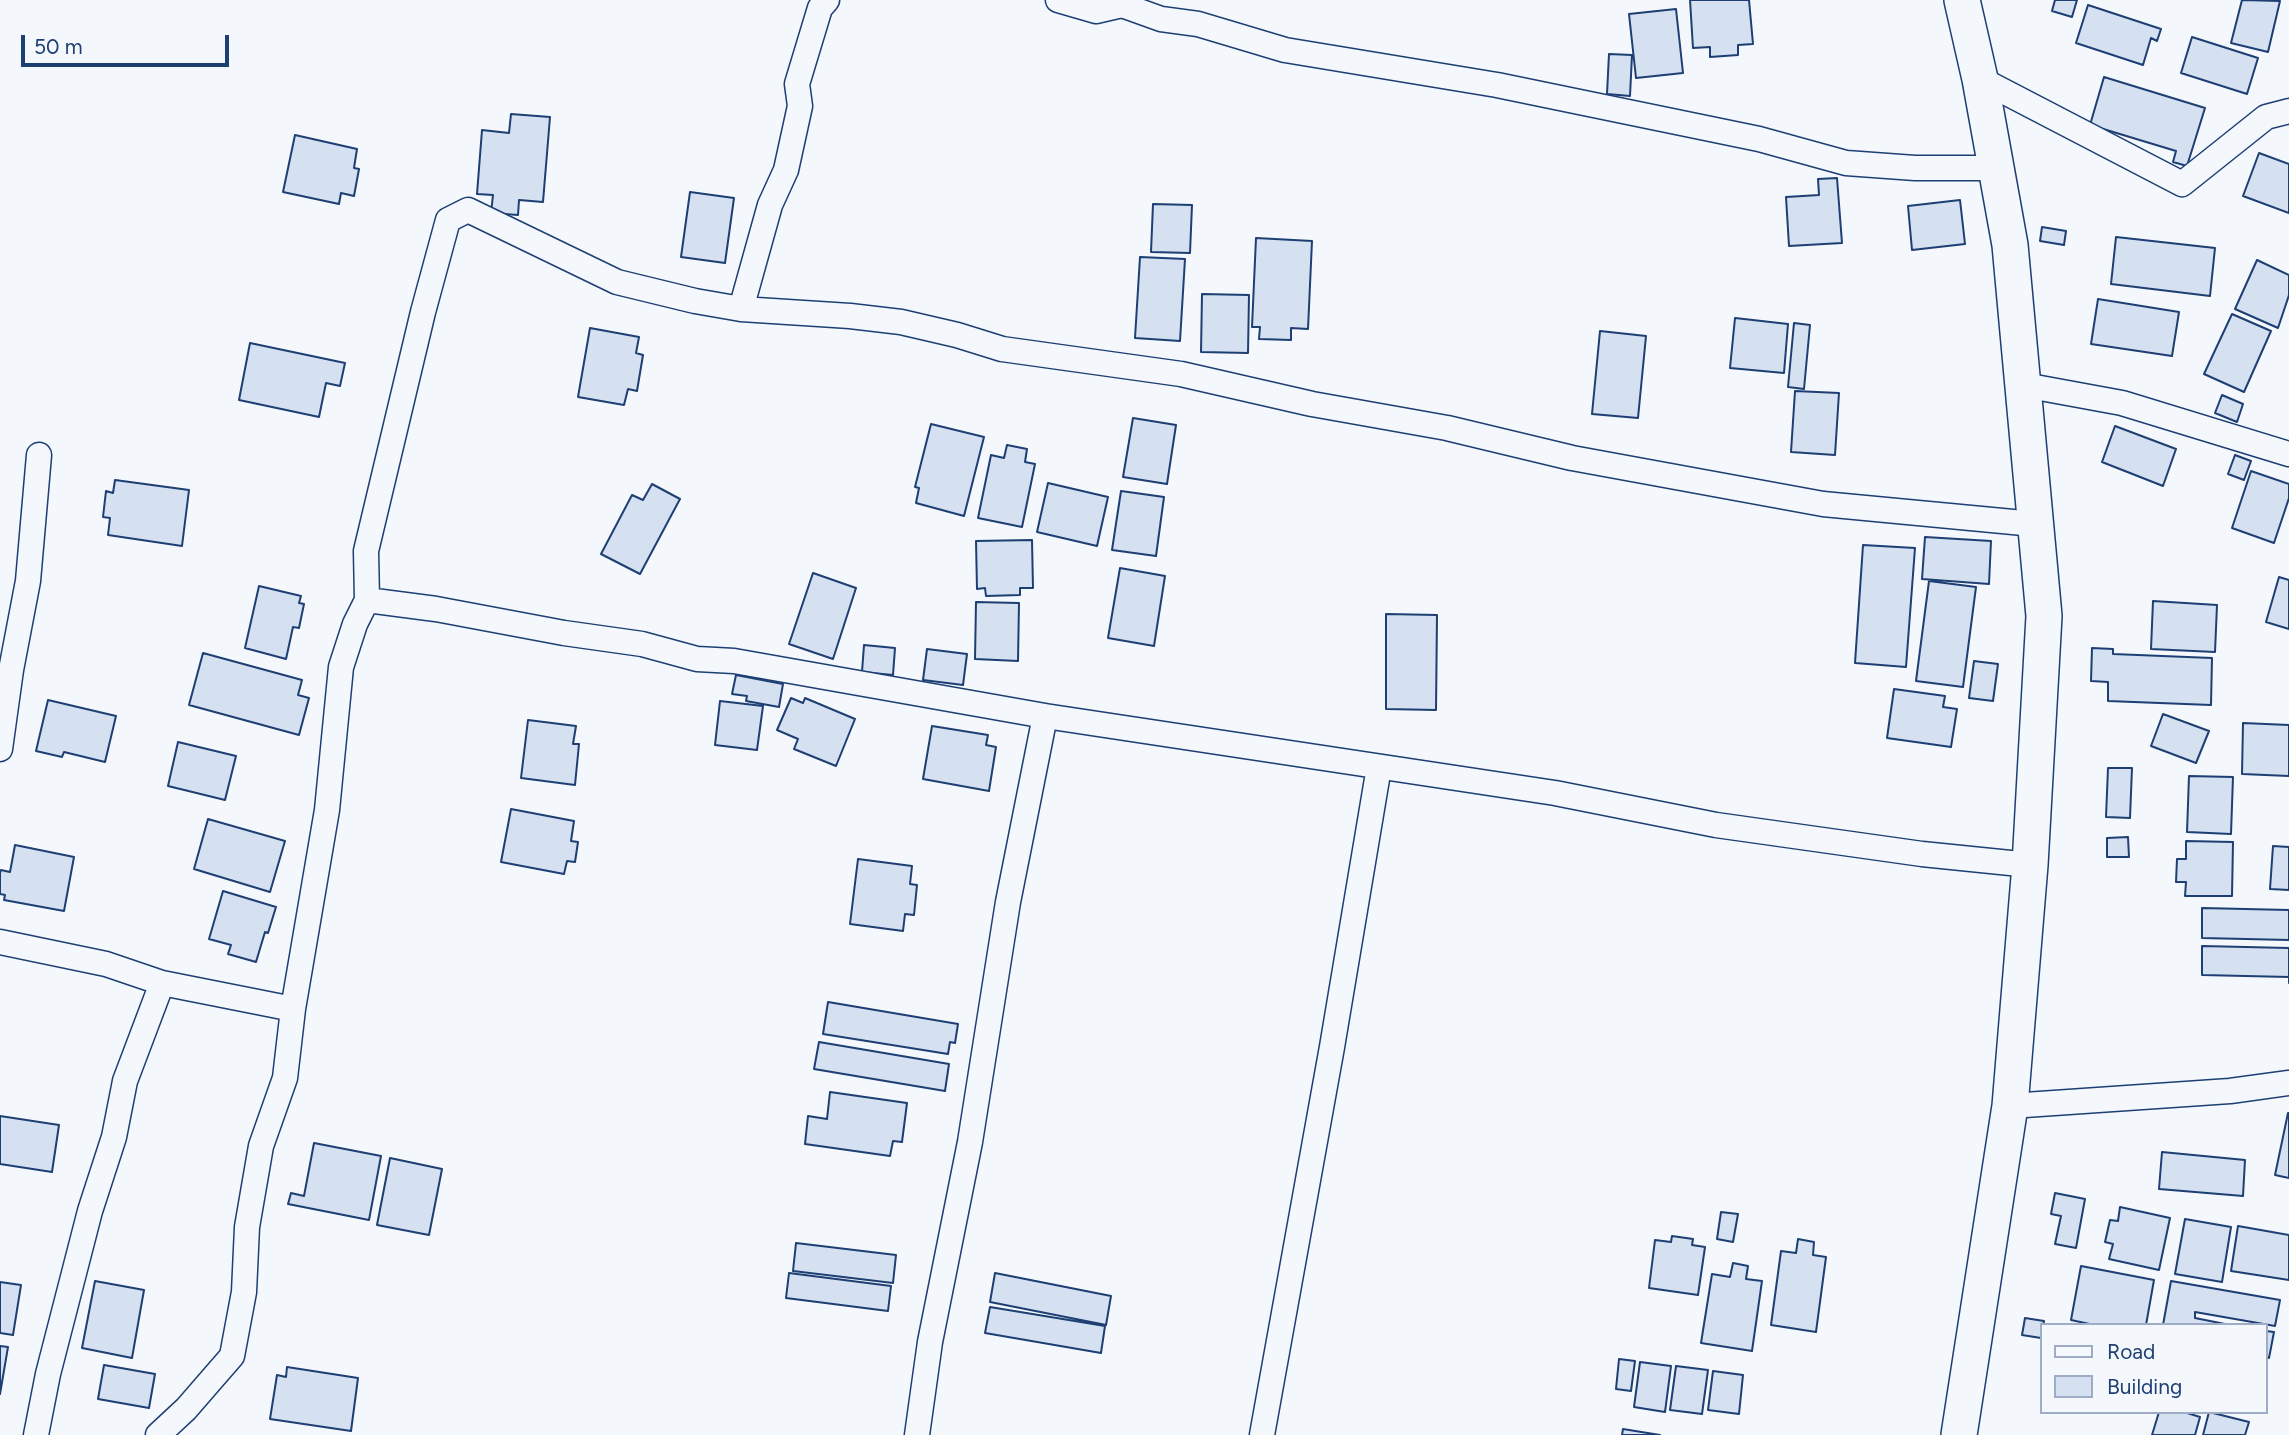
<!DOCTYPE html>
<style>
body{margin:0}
#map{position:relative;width:2289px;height:1435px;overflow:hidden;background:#f4f7fb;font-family:Figtree,sans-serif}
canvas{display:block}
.legend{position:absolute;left:2040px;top:1323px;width:228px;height:91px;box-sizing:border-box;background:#f4f7fb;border:2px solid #9eadc5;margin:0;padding:9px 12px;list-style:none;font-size:21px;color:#1d3f73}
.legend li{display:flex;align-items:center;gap:14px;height:35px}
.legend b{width:35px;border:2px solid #9eadc5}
.scale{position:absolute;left:21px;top:35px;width:208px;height:32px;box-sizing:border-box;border:4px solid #1d3f73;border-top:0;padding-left:9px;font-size:21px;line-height:24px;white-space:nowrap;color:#1d3f73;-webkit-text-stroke:5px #f4f7fb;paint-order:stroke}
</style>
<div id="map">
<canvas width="2289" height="1435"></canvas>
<ul class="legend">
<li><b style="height:9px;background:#f4f7fb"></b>Road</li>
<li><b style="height:19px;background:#d5e0f0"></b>Building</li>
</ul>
<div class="scale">50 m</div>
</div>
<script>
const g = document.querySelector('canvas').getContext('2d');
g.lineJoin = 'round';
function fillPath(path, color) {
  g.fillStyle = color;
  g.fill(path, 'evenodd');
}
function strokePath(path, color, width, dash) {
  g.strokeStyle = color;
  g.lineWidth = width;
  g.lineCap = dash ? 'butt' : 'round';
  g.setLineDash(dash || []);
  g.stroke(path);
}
const building = new Path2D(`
 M 1690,0 L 1749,0 L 1753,44 L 1738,45 L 1738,55 L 1710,57 L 1710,47 L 1693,48 Z
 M 2055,0 L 2077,0 L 2072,17 L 2052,11 Z
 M 2242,0 L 2280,1 L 2268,52 L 2231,43 Z
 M 2088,5 L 2161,29 L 2157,41 L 2151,38 L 2143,65 L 2076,43 Z
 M 1676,9 L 1683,73 L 1636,78 L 1629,14 Z
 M 2192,37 L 2258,58 L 2247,94 L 2181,73 Z
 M 1609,54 L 1632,55 L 1630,96 L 1607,94 Z
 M 2104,77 L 2205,108 L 2187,166 L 2173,162 L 2176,151 L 2090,125 Z
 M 511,114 L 550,117 L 543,202 L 519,200 L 518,215 L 491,213 L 493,195 L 477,194 L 482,130 L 509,133 Z
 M 295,135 L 357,149 L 354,168 L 359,169 L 354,196 L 341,193 L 339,204 L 283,192 Z
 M 2259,153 L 2289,164 L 2289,213 L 2243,196 Z
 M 1837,178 L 1842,243 L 1789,246 L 1786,197 L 1819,195 L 1818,179 Z
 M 690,192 L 734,198 L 725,263 L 681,257 Z
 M 1960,200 L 1965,244 L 1912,250 L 1908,206 Z
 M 1153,204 L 1192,205 L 1190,253 L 1151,252 Z
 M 2042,227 L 2066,231 L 2064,245 L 2040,241 Z
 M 2116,237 L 2215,248 L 2210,296 L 2111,284 Z
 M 1256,238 L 1312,241 L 1308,329 L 1291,328 L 1291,340 L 1259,339 L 1260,327 L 1252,327 Z
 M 1140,257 L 1185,259 L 1180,341 L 1135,338 Z
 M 2257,260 L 2289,275 L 2289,295 L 2278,328 L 2235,309 Z
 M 1202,294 L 1249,295 L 1248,353 L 1201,352 Z
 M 2098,299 L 2179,312 L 2172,356 L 2091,344 Z
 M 2232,314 L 2271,331 L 2244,392 L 2204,374 Z
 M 1735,318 L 1788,324 L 1784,373 L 1730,368 Z
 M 1794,323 L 1810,325 L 1804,389 L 1788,387 Z
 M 590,328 L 639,337 L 636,353 L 643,355 L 637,391 L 628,389 L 624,405 L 578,397 Z
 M 1600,331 L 1646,336 L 1638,418 L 1592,414 Z
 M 250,343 L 345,363 L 340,386 L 326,383 L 319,417 L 239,400 Z
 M 1795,391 L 1839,393 L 1835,455 L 1791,452 Z
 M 2222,395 L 2243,404 L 2237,422 L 2215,413 Z
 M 1133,418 L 1176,425 L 1167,484 L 1123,477 Z
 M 931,424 L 984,437 L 964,516 L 916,503 L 919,488 L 915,487 Z
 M 2115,426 L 2176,449 L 2163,486 L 2102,462 Z
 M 1007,445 L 1027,449 L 1025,462 L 1035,464 L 1022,527 L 978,518 L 991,455 L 1004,458 Z
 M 2235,455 L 2251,461 L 2244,480 L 2228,474 Z
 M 2251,471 L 2289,484 L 2289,498 L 2274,543 L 2232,528 Z
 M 115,480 L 189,490 L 182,546 L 108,535 L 110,518 L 103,517 L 106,491 L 113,493 Z
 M 1048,483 L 1108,497 L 1097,546 L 1037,532 Z
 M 652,484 L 680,499 L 640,574 L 601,554 L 632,495 L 643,500 Z
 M 1121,491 L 1164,497 L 1156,556 L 1112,550 Z
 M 1925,537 L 1991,541 L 1989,584 L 1922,579 Z
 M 1032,540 L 1033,588 L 1020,588 L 1020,595 L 986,596 L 985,588 L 977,589 L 976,541 Z
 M 1863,545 L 1915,548 L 1906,667 L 1855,663 Z
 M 1120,568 L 1165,576 L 1154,646 L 1108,638 Z
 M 813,573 L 856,588 L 833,659 L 789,644 Z
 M 2279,577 L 2289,580 L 2289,629 L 2266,622 Z
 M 1929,581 L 1976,587 L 1963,687 L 1916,681 Z
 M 259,586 L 301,596 L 299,603 L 304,604 L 299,628 L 293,627 L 286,659 L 245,648 Z
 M 2153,601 L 2217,605 L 2215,652 L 2151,649 Z
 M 976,602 L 1019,603 L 1018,661 L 975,659 Z
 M 1386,614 L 1437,615 L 1436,710 L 1386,709 Z
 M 864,645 L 895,648 L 893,675 L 862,672 Z
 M 2092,648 L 2113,649 L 2113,654 L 2212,658 L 2211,705 L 2108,701 L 2108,682 L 2091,681 Z
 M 927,649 L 967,654 L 963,685 L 923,680 Z
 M 203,653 L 302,680 L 298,695 L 309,698 L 299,735 L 189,705 Z
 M 1974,661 L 1998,664 L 1993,701 L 1969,698 Z
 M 736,675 L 783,684 L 779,707 L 746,701 L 747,696 L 732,694 Z
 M 1894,689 L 1945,696 L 1943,707 L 1957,709 L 1951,747 L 1887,738 Z
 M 791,698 L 803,703 L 805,698 L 855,719 L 836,766 L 794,749 L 798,739 L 777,730 Z
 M 48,700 L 116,716 L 105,762 L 64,752 L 62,757 L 36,751 Z
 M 720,701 L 763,706 L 757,750 L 715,745 Z
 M 2163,714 L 2209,731 L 2196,763 L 2151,746 Z
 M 528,720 L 576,726 L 573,744 L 579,744 L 575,785 L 521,778 Z
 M 2243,723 L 2289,725 L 2289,776 L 2242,774 Z
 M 932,726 L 988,735 L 986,745 L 996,747 L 989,791 L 923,779 Z
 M 178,742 L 236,756 L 225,800 L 168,786 Z
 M 2108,768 L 2132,768 L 2130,818 L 2106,817 Z
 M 2189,776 L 2233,777 L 2231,834 L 2187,832 Z
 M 511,809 L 574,821 L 571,841 L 578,842 L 575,862 L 567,861 L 564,874 L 501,862 Z
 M 208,819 L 285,841 L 270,892 L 194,869 Z
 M 2128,837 L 2129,857 L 2107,857 L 2107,838 Z
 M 2186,841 L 2233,842 L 2232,896 L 2185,896 L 2186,882 L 2176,882 L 2177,859 L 2186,859 Z
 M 15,845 L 74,857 L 64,911 L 4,900 L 5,895 L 0,894 L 0,873 L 1,870 L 10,872 Z
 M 2273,846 L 2289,847 L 2289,890 L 2270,889 Z
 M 858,859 L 912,866 L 910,884 L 917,885 L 914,915 L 905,914 L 903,931 L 850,924 Z
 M 223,891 L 276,907 L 268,933 L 265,932 L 256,962 L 228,954 L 231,945 L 209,939 Z
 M 2202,908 L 2289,910 L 2289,940 L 2202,938 Z
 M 2202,946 L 2289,948 L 2289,983 L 2289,977 L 2202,975 Z
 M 828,1002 L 958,1024 L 955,1043 L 950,1042 L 948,1054 L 823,1034 Z
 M 819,1042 L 949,1064 L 945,1091 L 814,1069 Z
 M 830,1092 L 907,1103 L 902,1142 L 893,1141 L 890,1156 L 805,1144 L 808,1116 L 827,1119 Z
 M 2288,1113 L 2289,1113 L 2289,1178 L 2275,1175 Z
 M 0,1116 L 59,1125 L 52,1172 L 0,1164 Z
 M 314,1143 L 381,1156 L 369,1220 L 288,1204 L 291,1193 L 304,1196 Z
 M 2162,1152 L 2245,1160 L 2243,1196 L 2159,1189 Z
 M 390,1158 L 442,1169 L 429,1235 L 377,1225 Z
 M 2055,1193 L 2085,1199 L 2076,1248 L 2055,1244 L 2061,1216 L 2051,1214 Z
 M 2120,1207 L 2170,1218 L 2159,1270 L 2109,1259 L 2113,1244 L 2105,1242 L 2110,1220 L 2118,1221 Z
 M 1721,1212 L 1738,1214 L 1733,1242 L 1717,1239 Z
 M 2185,1219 L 2231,1227 L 2222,1282 L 2175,1274 Z
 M 2238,1226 L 2289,1235 L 2289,1280 L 2231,1271 Z
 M 1672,1236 L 1693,1239 L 1692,1245 L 1705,1247 L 1698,1295 L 1649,1288 L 1655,1240 L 1671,1242 Z
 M 1798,1239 L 1814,1242 L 1813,1255 L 1826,1257 L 1816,1332 L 1771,1325 L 1781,1251 L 1796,1253 Z
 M 796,1243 L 896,1255 L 893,1283 L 793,1271 Z
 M 1733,1263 L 1748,1266 L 1746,1279 L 1762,1281 L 1752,1351 L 1701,1343 L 1712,1274 L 1730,1277 Z
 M 2081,1266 L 2154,1280 L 2146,1325 L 2094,1325 L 2071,1320 Z
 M 789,1273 L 891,1286 L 888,1311 L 786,1298 Z
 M 995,1273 L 1111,1296 L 1106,1325 L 990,1302 Z
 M 95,1281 L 144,1290 L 132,1358 L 82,1348 Z
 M 2171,1281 L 2280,1300 L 2275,1326 L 2195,1312 L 2195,1318 L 2230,1325 L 2163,1325 Z
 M 0,1282 L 21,1285 L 13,1335 L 0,1333 Z
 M 990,1307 L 1105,1326 L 1101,1353 L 985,1333 Z
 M 2025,1318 L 2044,1321 L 2041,1338 L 2022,1335 Z
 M 2266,1331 L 2274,1332 L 2269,1358 L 2266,1357 Z
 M 0,1346 L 8,1347 L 0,1394 Z
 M 1619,1359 L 1635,1361 L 1631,1391 L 1616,1389 Z
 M 1640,1362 L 1671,1366 L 1665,1412 L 1634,1407 Z
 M 104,1365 L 155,1374 L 149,1408 L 98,1399 Z
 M 1676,1366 L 1708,1370 L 1702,1414 L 1670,1410 Z
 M 287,1367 L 358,1378 L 351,1431 L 270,1419 L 277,1375 L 286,1377 Z
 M 1713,1371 L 1743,1375 L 1739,1414 L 1708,1410 Z
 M 2159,1412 L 2184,1412 L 2200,1417 L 2195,1435 L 2152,1435 Z
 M 2209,1412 L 2249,1422 L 2245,1435 L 2203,1435 Z
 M 1623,1429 L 1660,1435 L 1622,1435 Z`);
fillPath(building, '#d5e0f0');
strokePath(building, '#1d3f73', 2);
const street = new Path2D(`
 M 1058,0 L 1096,11 L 1122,5 L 1161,19 L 1198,24 L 1285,50 L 1497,85 L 1759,139 L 1846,163 L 1915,168 L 1995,168
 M 1980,79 L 2182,184 L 2266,117 L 2289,111
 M 741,309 L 770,205 L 786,170 L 800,106 L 797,84 L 820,8 L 827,0
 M 2024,385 L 2122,403 L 2289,454
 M 367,600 L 436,609 L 564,633 L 642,644 L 697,659 L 734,661 L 1045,716 L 1555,793 L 1716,825 L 1922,854 L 2030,865
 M 0,749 L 11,670 L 28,581 L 39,455
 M 0,942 L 106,964 L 162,983 L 293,1009
 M 2010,1106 L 2230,1091 L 2289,1083
 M 36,1435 L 48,1374 L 90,1211 L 114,1137 L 125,1081 L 162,983
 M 158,1435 L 186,1409 L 232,1356 L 244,1292 L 247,1227 L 261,1146 L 285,1078 L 293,1009 L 327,810 L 341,667 L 355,624 L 367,600 L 366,551 L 423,312 L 448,220 L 468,210 L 617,282 L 695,301 L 741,309 L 850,316 L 901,322 L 957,335 L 1002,349 L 1181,374 L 1312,404 L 1447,428 L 1572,458 L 1823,504 L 2034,524
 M 917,1435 L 930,1342 L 970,1142 L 1008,902 L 1045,716
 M 1262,1435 L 1332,1047 L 1379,767`);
const secondary = new Path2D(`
 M 1959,1435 L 2010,1106 L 2030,865 L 2044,616 L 2010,245 L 1980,79 L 1962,0`);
strokePath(street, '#1d3f73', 27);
strokePath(secondary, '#1d3f73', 38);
strokePath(street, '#f4f7fb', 24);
strokePath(secondary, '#f4f7fb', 35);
</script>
